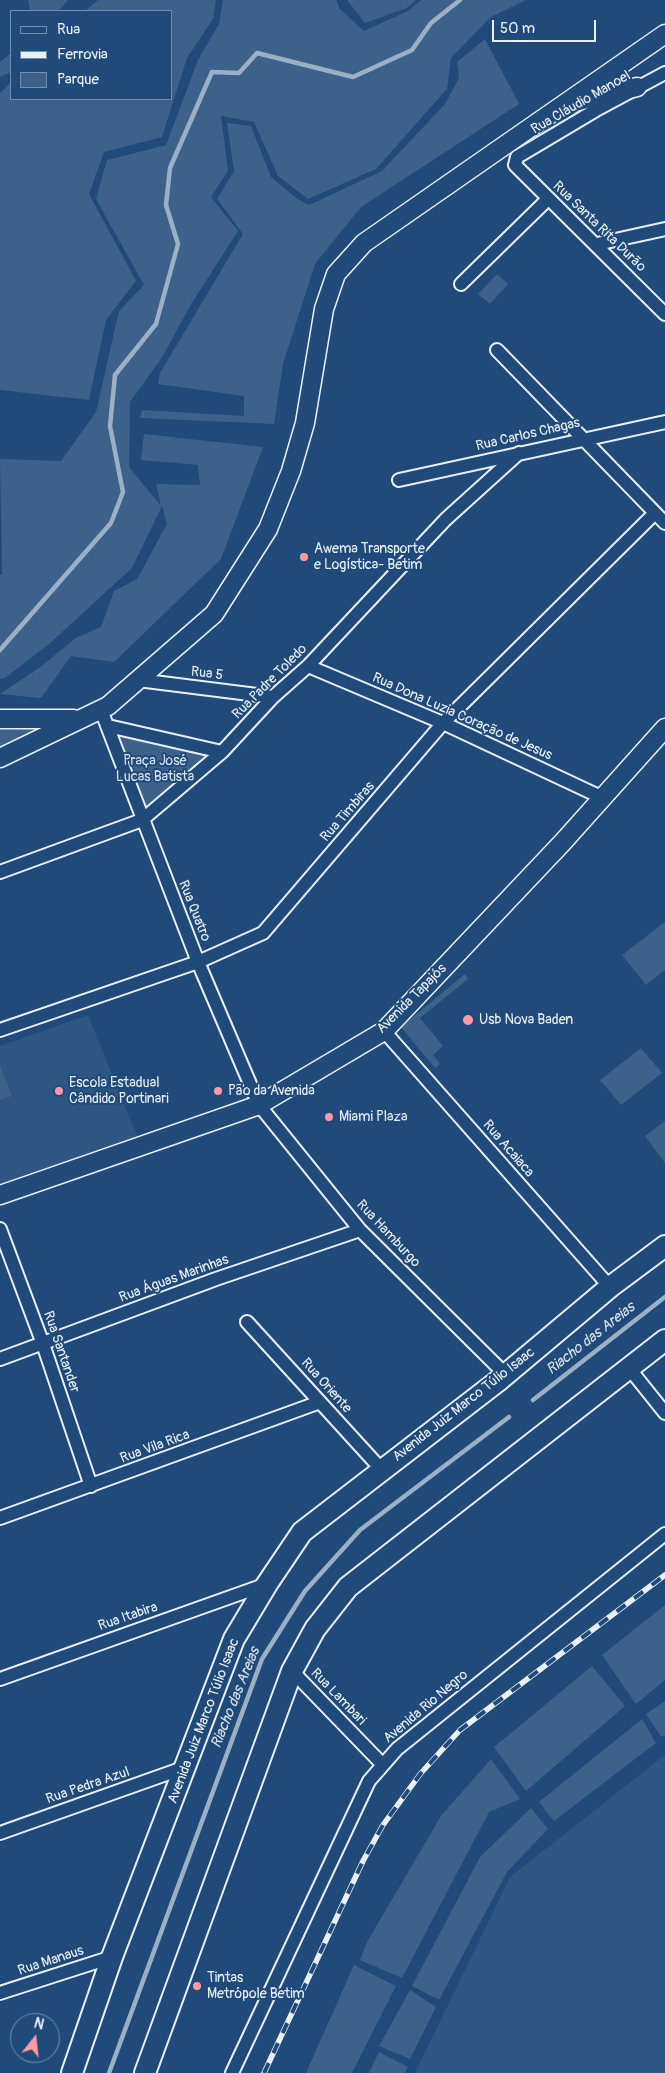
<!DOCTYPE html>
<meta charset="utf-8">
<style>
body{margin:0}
#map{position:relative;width:665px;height:2073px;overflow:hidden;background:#1f4a7a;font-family:Pangolin,sans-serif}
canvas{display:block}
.legend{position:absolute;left:10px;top:10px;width:162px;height:90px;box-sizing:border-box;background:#1f4a7a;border:1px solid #6f8dac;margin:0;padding:6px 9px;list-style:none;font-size:15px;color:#e8f1f8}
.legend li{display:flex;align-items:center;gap:10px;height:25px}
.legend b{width:25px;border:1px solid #6f8dac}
.north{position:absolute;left:10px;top:2013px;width:50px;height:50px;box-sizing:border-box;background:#1f4a7a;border:1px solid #6f8dac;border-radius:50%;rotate:16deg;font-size:14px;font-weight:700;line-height:20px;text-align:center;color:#e8f1f8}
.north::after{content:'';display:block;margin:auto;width:18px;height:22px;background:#ff9aa2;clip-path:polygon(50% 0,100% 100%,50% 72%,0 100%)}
.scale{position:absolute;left:492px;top:20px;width:104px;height:22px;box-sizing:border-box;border:2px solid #e8f1f8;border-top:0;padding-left:6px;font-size:15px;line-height:18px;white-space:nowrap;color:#e8f1f8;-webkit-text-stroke:4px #1f4a7a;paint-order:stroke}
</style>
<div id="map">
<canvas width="665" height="2073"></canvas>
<ul class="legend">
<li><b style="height:6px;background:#1f4a7a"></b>Rua</li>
<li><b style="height:6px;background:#e8f1f8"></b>Ferrovia</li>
<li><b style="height:14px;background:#3c628c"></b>Parque</li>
</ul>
<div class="north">N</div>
<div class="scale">50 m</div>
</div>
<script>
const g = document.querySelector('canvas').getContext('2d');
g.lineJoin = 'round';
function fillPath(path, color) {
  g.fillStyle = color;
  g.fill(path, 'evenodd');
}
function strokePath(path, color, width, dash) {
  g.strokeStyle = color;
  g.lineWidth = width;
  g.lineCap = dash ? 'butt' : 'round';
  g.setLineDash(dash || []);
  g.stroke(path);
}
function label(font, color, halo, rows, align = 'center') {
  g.font = font + ' Pangolin,sans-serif';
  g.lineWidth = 4;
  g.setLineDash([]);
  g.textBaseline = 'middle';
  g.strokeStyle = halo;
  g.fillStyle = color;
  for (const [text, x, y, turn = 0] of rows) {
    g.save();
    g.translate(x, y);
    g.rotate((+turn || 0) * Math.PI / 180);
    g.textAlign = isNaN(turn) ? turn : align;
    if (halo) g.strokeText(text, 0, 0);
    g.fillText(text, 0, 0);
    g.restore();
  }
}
fillPath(new Path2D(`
 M 88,1015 L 137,1136 L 0,1184 L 0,1046 Z
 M 665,1755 L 665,2073 L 415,2073 L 510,1877 Z`), '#2e5683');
fillPath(new Path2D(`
 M 28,0 L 68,0 L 59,11 L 30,11 Z
 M 98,0 L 216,0 L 213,19 L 187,58 L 162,137 L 104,152 L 89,194 L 136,281 L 106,320 L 89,400 L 0,390 L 0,93 L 11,82 L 11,99 L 171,99 L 171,11 L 85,11 Z
 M 223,0 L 336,0 L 340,9 L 364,31 L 408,11 L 421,0 L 526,0 L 491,17 L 451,58 L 447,89 L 376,169 L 308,199 L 278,176 L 254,122 L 221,116 L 228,171 L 211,197 L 238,231 L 190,306 L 163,356 L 130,402 L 129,467 L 161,506 L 156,484 L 200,485 L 198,465 L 141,460 L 144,434 L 263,447 L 221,559 L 114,662 L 71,656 L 41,698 L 0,694 L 39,668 L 76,638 L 101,627 L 114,591 L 137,579 L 167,524 L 162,506 L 132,568 L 49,644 L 5,678 L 0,679 L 0,575 L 2,574 L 0,459 L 61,461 L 96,412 L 119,311 L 144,285 L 96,199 L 107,160 L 166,145 L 198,60 L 219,24 Z
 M 347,0 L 416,0 L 407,8 L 365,23 Z
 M 485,39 L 519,104 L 361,207 L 315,264 L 283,364 L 274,424 L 140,418 L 142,410 L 244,416 L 244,396 L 158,384 L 160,373 L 243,234 L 217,199 L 234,171 L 227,123 L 251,126 L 271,177 L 296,198 L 309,205 L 382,171 L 445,104 L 459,78 L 457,62 Z
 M 11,53 L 11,72 L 0,77 L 0,62 Z
 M 497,274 L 508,284 L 490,304 L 478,294 Z
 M 0,727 L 4,728 L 45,727 L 0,750 Z
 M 114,733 L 210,755 L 144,812 Z
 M 665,922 L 665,970 L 646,985 L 622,955 Z
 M 465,974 L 468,979 L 420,1018 L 443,1046 L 433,1055 L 440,1064 L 435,1068 L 401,1027 Z
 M 641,1048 L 662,1073 L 621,1105 L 600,1080 Z
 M 0,1065 L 12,1096 L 0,1100 Z
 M 665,1121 L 665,1163 L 645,1136 Z
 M 665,1605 L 665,1680 L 636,1704 L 602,1655 Z
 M 592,1666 L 625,1706 L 526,1791 L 494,1747 Z
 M 665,1701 L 665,1735 L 661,1737 L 646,1714 Z
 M 642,1719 L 656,1743 L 554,1821 L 539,1802 Z
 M 491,1759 L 520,1799 L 489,1812 L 402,1978 L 360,1960 L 367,1942 L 441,1816 Z
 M 531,1808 L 548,1829 L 507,1872 L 439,2000 L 412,1986 L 480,1857 Z
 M 354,1965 L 396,1986 L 352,2073 L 306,2073 Z
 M 410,1990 L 436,2007 L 410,2059 L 379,2046 Z
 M 379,2052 L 408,2067 L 405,2073 L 369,2073 Z`), '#3c628c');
strokePath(new Path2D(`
 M 0,650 L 111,523 L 123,492 L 110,426 L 115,375 L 156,324 L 178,244 L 166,205 L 170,168 L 212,72 L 239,73 L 257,53 L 353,77 L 412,50 L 431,23 L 460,0
 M 533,1400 L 665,1297
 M 109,2073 L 262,1659 L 305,1591 L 360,1530 L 509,1417`), '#9ab0c7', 4.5);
const street = new Path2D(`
 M 665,73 L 596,110 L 517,157 L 515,165 L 665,314
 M 597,244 L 665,229
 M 461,284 L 548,199
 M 497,350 L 665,523
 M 399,480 L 665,422
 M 308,666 L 443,723 L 603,798
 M 138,680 L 273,697
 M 101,710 L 198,962 L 259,1105 L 360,1230 L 506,1375
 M 108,726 L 222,752
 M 0,872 L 142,820 L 222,752 L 273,697 L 308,666 L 446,519 L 519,453
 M 0,1030 L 198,962 L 263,933 L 443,723 L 655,513
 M 384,1031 L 610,1287
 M 0,1229 L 43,1344 L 91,1486
 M 247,1322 L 382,1470
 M 0,1359 L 216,1279 L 360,1230
 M 629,1368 L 665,1413
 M 0,1518 L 320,1402
 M 292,1671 L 383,1765
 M 0,1679 L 267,1584
 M 0,1833 L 186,1767
 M 0,1993 L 112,1957
 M 232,2073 L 369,1781 L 397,1749 L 665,1534`);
const secondary = new Path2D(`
 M 574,102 L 637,87
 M 0,719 L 74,719
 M 0,758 L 108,706 L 214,614 L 268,529 L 291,471 L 305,423 L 324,309 L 336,274 L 364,243 L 665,34
 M 0,1195 L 259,1105 L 384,1031 L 562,843 L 665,728`);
const primary = new Path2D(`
 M 72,2073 L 112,1957 L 234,1639 L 267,1584 L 302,1532 L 498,1381 L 610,1287 L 665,1246
 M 145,2073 L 292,1671 L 315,1629 L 348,1587 L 665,1340`);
strokePath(street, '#e8f1f8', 16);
strokePath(secondary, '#e8f1f8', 21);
strokePath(primary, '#e8f1f8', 24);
strokePath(street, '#1f4a7a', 12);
strokePath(secondary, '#1f4a7a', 18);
strokePath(primary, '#1f4a7a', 20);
const rail = new Path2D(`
 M 264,2073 L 363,1861 L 383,1825 L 421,1773 L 460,1730 L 665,1575`);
strokePath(rail, '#e8f1f8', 5.5);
strokePath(rail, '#1f4a7a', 4, [11]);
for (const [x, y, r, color] of [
 [304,557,5,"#ff9aa2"],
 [468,1020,6,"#ff9aa2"],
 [59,1091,5,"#ff9aa2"],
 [218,1091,5,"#ff9aa2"],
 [329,1117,5,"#ff9aa2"],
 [197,1986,5,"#ff9aa2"]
]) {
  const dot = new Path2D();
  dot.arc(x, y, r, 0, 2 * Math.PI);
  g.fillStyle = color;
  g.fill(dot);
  strokePath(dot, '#1f4a7a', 2);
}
label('14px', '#e8f1f8', '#1f4a7a', [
 ["Rua Cláudio Manoel",581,103,-30],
 ["Rua Santa Rita Durão",599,227,44],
 ["Rua Carlos Chagas",528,435,-13],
 ["Rua 5",207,674,7],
 ["Rua Padre Toledo",270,682,-45],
 ["Rua Dona Luzia Coração de Jesus",462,717,24],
 ["Rua Timbiras",348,812,-49],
 ["Rua Quatro",194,911,68],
 ["Avenida Tapajós",412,999,-45],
 ["Rua Acaiaca",508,1149,49],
 ["Rua Hamburgo",388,1234,47],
 ["Rua Águas Marinhas",174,1279,-20],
 ["Rua Santander",61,1352,71],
 ["Rua Oriente",326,1386,48],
 ["Avenida Juiz Marco Túlio Isaac",464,1405,-38],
 ["Rua Vila Rica",155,1447,-20],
 ["Rua Itabira",128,1617,-19],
 ["Rua Lambari",338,1697,46],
 ["Avenida Rio Negro",426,1707,-40],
 ["Avenida Juiz Marco Túlio Isaac",204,1721,-69],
 ["Rua Pedra Azul",88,1786,-19],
 ["Rua Manaus",51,1961,-18]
]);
label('14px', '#e8f1f8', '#1f4a7a', [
 ["Awema Transporte",314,549],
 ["e Logística- Betim",314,565],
 ["Usb Nova Baden",479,1020],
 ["Escola Estadual",69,1083],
 ["Cândido Portinari",69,1099],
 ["Pão da Avenida",228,1091],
 ["Miami Plaza",339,1117],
 ["Tintas",207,1978],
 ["Metrópole Betim",207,1994]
], 'left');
label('14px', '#d7e3ed', '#1f4a7a', [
 ["Praça José",155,761],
 ["Lucas Batista",155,777]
]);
label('italic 15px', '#d4e1ec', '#1f4a7a', [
 ["Riacho das Areias",591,1339,-38],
 ["Riacho das Areias",236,1698,-68]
]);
</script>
